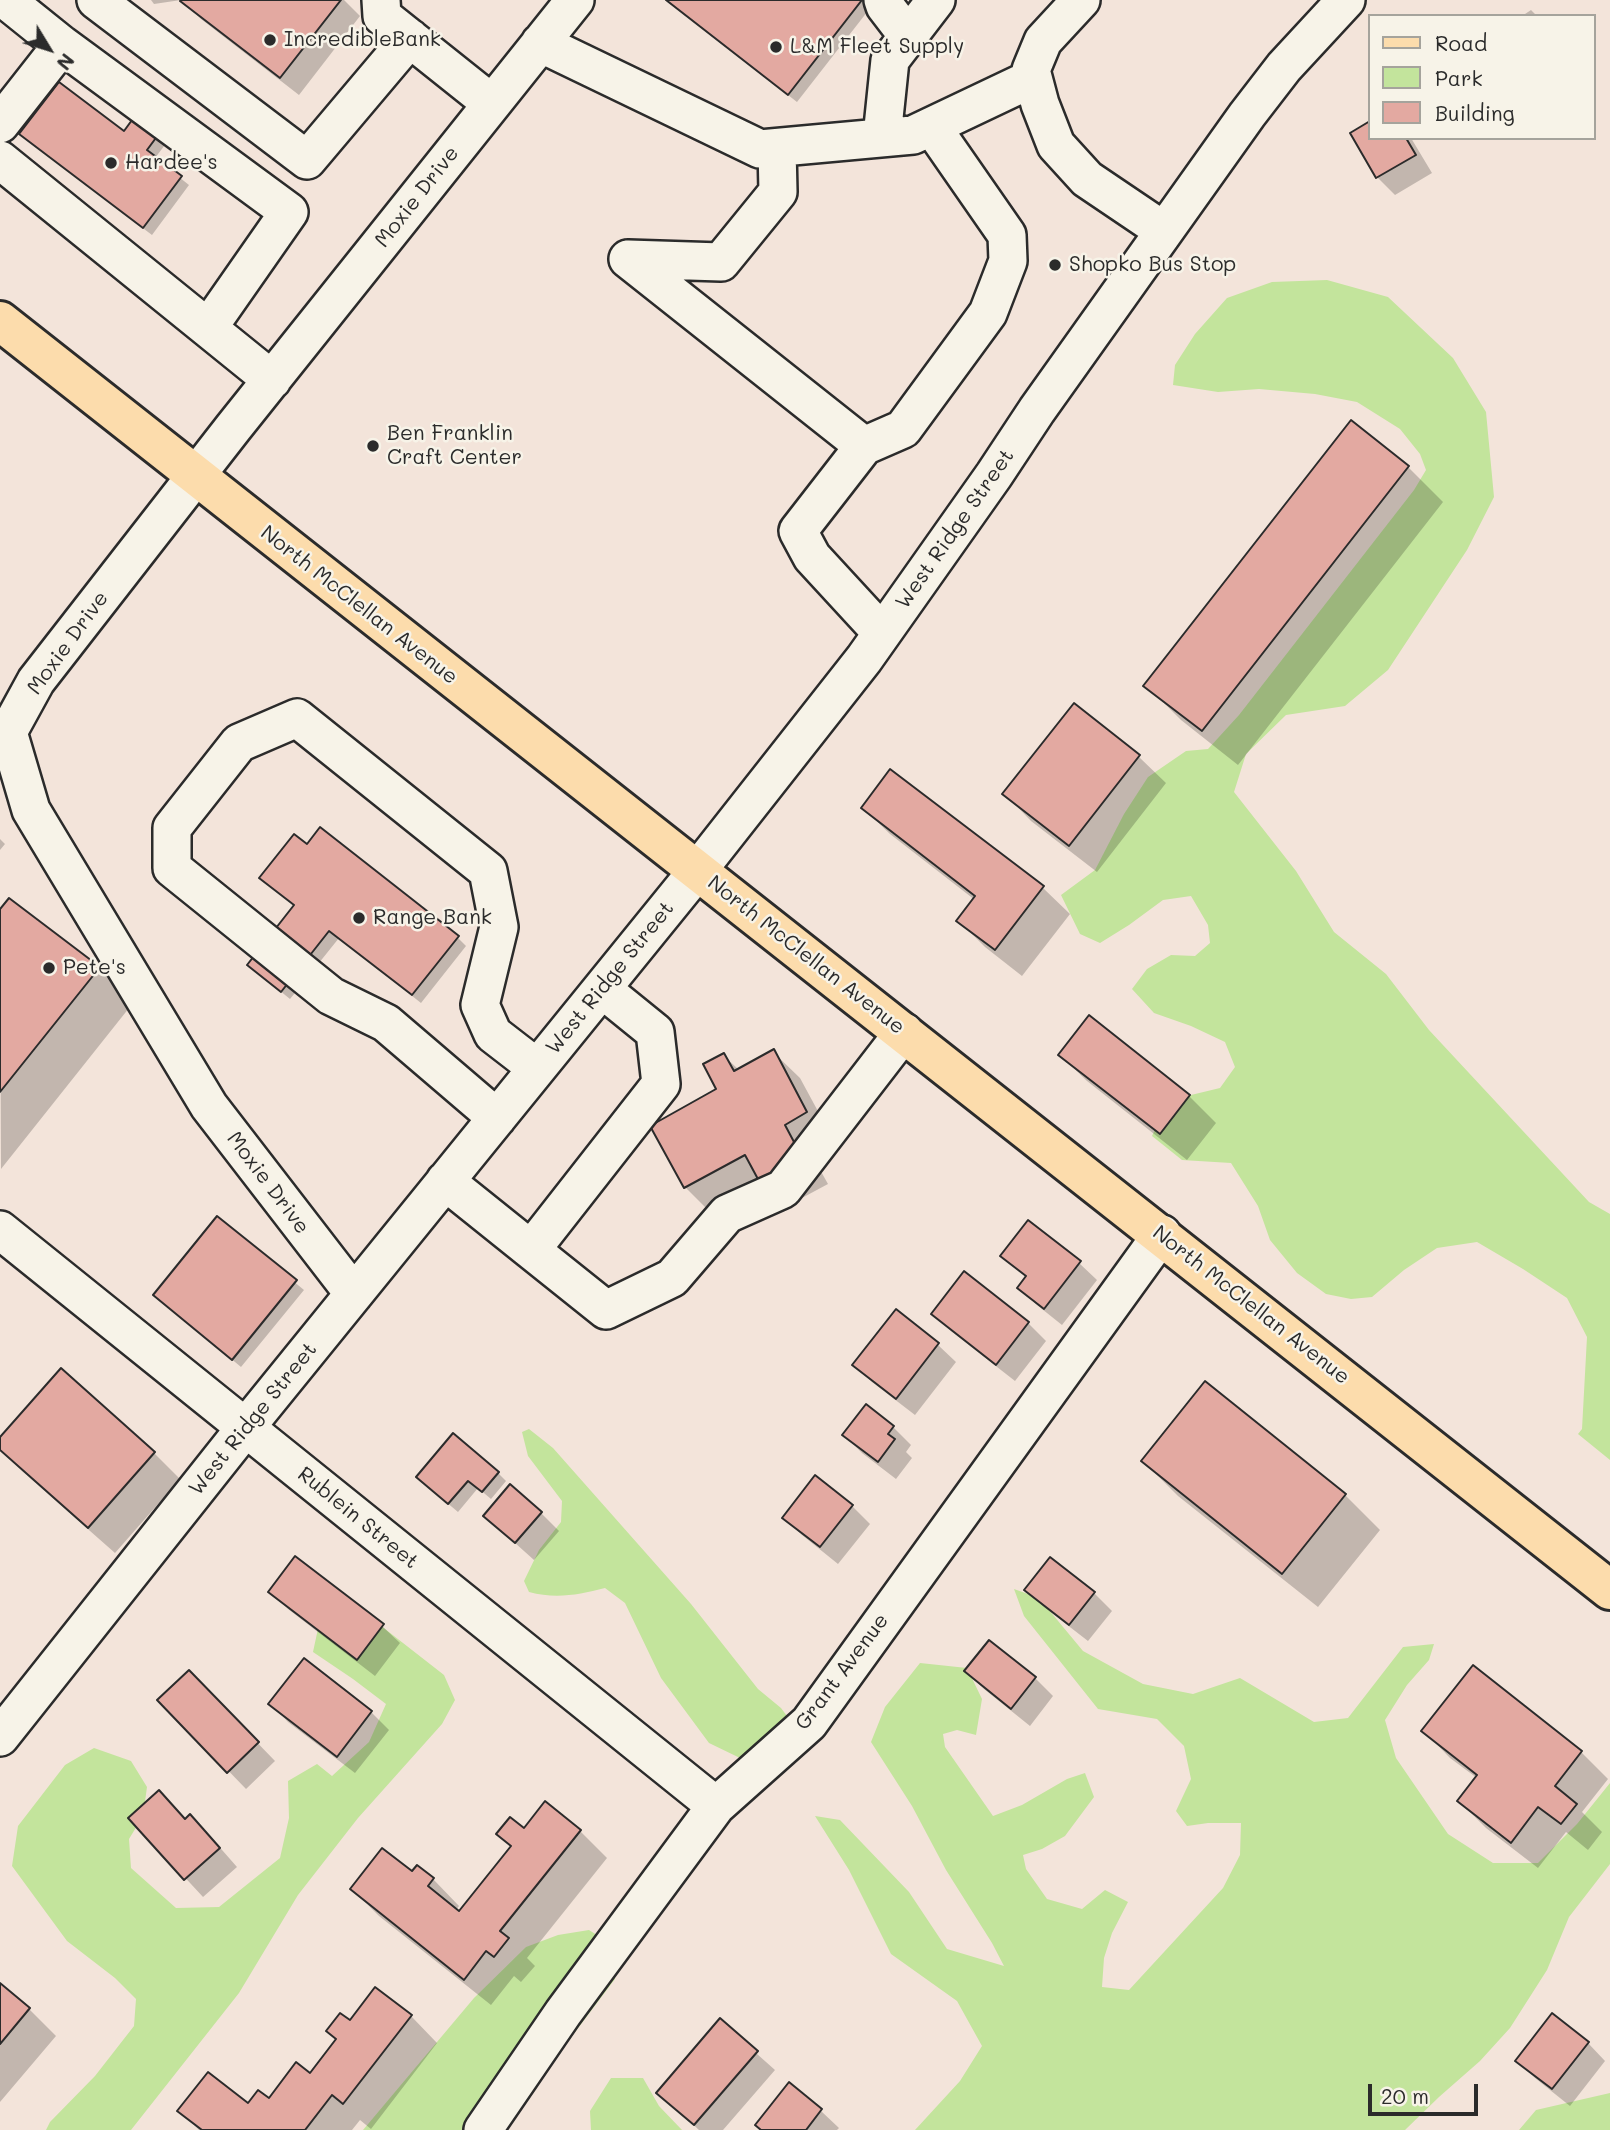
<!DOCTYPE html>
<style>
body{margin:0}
#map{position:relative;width:1610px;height:2130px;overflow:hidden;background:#f3e4da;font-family:Mali,sans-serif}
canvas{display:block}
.legend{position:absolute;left:1368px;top:14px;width:228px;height:126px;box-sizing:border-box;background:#f7f3e8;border:2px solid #a5a39c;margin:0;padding:9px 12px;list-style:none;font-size:21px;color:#2b2b2b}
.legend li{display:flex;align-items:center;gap:14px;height:35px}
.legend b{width:35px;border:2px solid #a5a39c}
.north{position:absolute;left:14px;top:14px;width:70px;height:70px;-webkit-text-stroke:5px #f7f3e8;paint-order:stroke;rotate:128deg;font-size:19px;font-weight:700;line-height:28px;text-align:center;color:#2b2b2b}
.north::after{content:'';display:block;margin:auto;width:24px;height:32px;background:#2b2b2b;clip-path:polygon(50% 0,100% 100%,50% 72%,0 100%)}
.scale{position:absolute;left:1368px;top:2084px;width:110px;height:32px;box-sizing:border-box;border:4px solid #2b2b2b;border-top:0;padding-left:9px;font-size:21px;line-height:24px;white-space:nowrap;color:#2b2b2b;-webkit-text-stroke:5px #f7f3e8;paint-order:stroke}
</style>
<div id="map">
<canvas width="1610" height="2130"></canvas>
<ul class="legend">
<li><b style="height:9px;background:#fcdcac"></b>Road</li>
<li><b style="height:19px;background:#c3e49c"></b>Park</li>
<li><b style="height:19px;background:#e3a9a1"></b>Building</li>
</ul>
<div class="north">N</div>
<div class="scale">20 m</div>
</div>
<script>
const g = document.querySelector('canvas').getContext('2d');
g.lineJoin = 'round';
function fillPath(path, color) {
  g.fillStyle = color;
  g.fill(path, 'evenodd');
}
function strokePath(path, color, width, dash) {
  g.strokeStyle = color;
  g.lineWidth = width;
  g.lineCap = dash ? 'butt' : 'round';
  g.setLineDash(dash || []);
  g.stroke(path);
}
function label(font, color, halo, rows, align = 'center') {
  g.font = font + ' Mali,sans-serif';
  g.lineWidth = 5;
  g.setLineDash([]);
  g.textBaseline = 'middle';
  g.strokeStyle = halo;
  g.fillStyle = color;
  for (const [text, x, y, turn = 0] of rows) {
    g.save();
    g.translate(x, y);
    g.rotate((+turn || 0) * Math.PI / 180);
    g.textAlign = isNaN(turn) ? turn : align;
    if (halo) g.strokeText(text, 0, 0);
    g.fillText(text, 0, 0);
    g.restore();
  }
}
fillPath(new Path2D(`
 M 1327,280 L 1388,297 L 1453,358 L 1486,412 L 1494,497 L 1467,550 L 1388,670 L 1345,706 L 1286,715 L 1246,754 L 1234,792 L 1296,871 L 1334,932 L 1386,974 L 1429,1030 L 1589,1202 L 1610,1214 L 1610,1460 L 1578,1434 L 1582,1429 L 1587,1337 L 1567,1298 L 1523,1269 L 1477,1242 L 1437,1248 L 1404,1270 L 1372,1297 L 1351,1299 L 1326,1294 L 1297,1273 L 1270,1240 L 1258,1206 L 1231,1163 L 1182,1160 L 1152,1136 L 1161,1117 L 1191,1095 L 1220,1088 L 1235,1067 L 1225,1042 L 1191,1026 L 1154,1013 L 1132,989 L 1147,969 L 1171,955 L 1195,956 L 1210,943 L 1208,925 L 1191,896 L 1163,900 L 1129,925 L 1100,943 L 1080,934 L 1061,895 L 1095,870 L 1124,814 L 1148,777 L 1186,751 L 1208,749 L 1239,715 L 1414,490 L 1426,470 L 1420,454 L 1400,429 L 1357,402 L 1315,394 L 1259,389 L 1218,392 L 1173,385 L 1175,365 L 1195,334 L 1227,298 L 1272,282 Z
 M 529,1429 L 553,1448 L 691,1604 L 758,1689 L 781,1708 L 790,1720 L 756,1759 L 740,1758 L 709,1743 L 661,1678 L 625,1603 L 605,1588 C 579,1595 555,1599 529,1592 L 524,1581 L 539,1550 L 561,1522 L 562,1501 L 528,1456 L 522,1432 Z
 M 1014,1589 L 1039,1598 L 1083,1651 L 1143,1684 L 1193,1694 L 1240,1678 L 1314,1722 L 1348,1718 L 1403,1647 L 1434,1644 L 1429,1660 L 1407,1685 L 1385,1720 L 1396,1758 L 1448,1834 L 1493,1863 L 1538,1863 L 1577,1824 L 1610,1783 L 1610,1864 L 1569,1917 L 1547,1970 L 1510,2028 L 1480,2061 L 1439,2097 L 1405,2130 L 915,2130 L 960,2081 L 982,2046 L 957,2001 L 891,1954 L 849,1870 L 815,1816 L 840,1820 L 909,1892 L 947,1949 L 1004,1966 L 992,1943 L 946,1870 L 912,1806 L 871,1742 L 885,1707 L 920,1663 L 967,1668 L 982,1699 L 976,1735 L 957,1730 L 943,1734 L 945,1747 L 993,1816 L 1022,1805 L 1067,1779 L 1085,1773 L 1094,1797 L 1065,1836 L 1042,1849 L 1023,1855 L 1026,1869 L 1047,1899 L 1082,1909 L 1105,1890 L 1128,1902 L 1112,1933 L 1104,1958 L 1102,1987 L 1129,1990 L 1223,1888 L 1240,1855 L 1241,1823 L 1208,1823 L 1187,1826 L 1176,1811 L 1191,1779 L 1184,1746 L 1157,1719 L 1098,1709 L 1024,1616 Z
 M 371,1618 L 444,1675 L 455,1700 L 442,1724 L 358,1818 L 298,1895 L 239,1993 L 131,2130 L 46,2130 L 50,2122 L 95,2076 L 134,2026 L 136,1999 L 115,1978 L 67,1941 L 12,1866 L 18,1826 L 65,1765 L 94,1748 L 131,1761 L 147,1787 L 143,1816 L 129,1839 L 131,1868 L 176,1908 L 219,1907 L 280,1858 L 289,1818 L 288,1781 L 317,1764 L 332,1776 L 369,1742 L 386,1704 L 353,1679 L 313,1652 L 319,1624 Z
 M 589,1930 L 614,1946 L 615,1979 L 512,2116 L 503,2130 L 363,2130 L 474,1998 L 526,1947 L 558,1935 Z
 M 611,2078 L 643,2078 L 659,2106 L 682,2130 L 591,2130 L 590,2111 Z
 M 1610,2093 L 1610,2130 L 1519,2130 L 1536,2110 Z`), '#c3e49c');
fillPath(new Path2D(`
 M 151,0 L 181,0 L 154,4 Z
 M 182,0 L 344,0 L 360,16 L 299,95 L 201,19 Z
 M 666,0 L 864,0 L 871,7 L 797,102 Z
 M 1531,10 L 1537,16 L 1522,16 Z
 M 1370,123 L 1370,138 L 1411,138 L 1432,173 L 1395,195 L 1377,177 L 1352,133 Z
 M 124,133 L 171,137 L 155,158 L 189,185 L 152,235 L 30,143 L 21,134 Z
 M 1408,467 L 1443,502 L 1238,765 L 1181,720 L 1146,685 Z
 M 1074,706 L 1139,757 L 1166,783 L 1097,872 L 1031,821 L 1005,794 Z
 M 891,771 L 1043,888 L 1070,914 L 1022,976 L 985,947 L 959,921 L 975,900 L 890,834 L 863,808 Z
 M 0,839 L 5,844 L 0,850 Z
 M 295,906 L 458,938 L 466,946 L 421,1003 L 339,938 L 290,999 L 258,973 Z
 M 0,912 L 99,968 L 133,1003 L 1,1169 Z
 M 1089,1018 L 1189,1096 L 1216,1123 L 1187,1160 L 1087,1081 L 1060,1055 Z
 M 773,1052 L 800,1078 L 833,1139 L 810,1152 L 828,1184 L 787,1206 L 712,1214 L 685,1187 L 719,1089 L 723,1055 L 739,1070 Z
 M 217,1218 L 304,1290 L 241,1367 L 164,1303 Z
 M 1003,1256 L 1079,1263 L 1097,1280 L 1062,1325 L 1037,1305 L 1019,1288 L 1027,1278 Z
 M 964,1273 L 1028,1323 L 1046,1341 L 1015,1381 L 951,1331 L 933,1314 Z
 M 896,1312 L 938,1345 L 956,1362 L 915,1415 L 872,1382 L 854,1365 Z
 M 866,1407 L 893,1427 L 911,1445 L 906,1452 L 912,1458 L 896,1479 L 862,1453 L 844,1435 Z
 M 0,1440 L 154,1453 L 180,1479 L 115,1553 L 22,1471 L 0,1449 Z
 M 1143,1461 L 1345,1495 L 1380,1530 L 1318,1607 L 1178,1496 Z
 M 498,1473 L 506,1481 L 491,1499 L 478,1488 L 458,1512 L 427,1486 Z
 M 852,1506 L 870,1524 L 838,1564 L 802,1535 L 784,1518 Z
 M 541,1513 L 559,1531 L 534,1560 L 485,1516 Z
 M 1027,1590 L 1094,1593 L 1112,1611 L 1088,1641 L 1044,1607 Z
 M 271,1592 L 382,1626 L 400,1643 L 375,1676 L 288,1609 Z
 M 990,1642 L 1035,1678 L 1053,1696 L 1030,1726 L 984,1689 L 966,1671 Z
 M 1473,1668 L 1581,1752 L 1608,1779 L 1582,1812 L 1602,1832 L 1588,1850 L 1566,1832 L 1538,1868 L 1486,1828 L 1459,1801 L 1477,1778 L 1450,1758 L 1424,1731 Z
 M 189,1672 L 275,1761 L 246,1789 L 160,1700 Z
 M 271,1704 L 371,1712 L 389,1730 L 355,1773 L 288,1722 Z
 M 130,1818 L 186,1821 L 208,1834 L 237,1867 L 203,1897 Z
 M 524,1830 L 580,1831 L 607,1858 L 527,1958 L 535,1966 L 521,1982 L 514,1976 L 491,2005 L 379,1916 L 352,1889 L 412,1874 L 433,1879 L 459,1906 L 456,1910 L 459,1913 L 512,1847 L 499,1834 Z
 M 0,1985 L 29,2009 L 56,2036 L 0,2102 Z
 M 411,2016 L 437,2043 L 371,2129 L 360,2120 L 352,2130 L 199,2130 L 180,2111 L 248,2105 L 269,2101 L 310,2075 L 350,2023 Z
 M 720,2021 L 775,2070 L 723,2130 L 699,2130 L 659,2093 Z
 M 1588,2043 L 1605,2061 L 1570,2106 L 1535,2078 L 1518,2061 Z
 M 789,2085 L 821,2111 L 839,2128 L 837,2130 L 762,2130 Z`), '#0003');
const building = new Path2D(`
 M 182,0 L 341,0 L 280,78 L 180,1 Z
 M 666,0 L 862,0 L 788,95 Z
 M 59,82 L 124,131 L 140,109 L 164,127 L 147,150 L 182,176 L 143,228 L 19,134 Z
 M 1370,121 L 1370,138 L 1406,138 L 1416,155 L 1376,178 L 1350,133 Z
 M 1351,420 L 1409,466 L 1202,731 L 1143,686 Z
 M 1074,703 L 1140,755 L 1069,846 L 1002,794 Z
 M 890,769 L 1044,886 L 995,950 L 956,921 L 975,896 L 861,808 Z
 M 320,827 L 459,936 L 412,995 L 329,931 L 281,992 L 247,965 L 294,905 L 259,878 L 294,834 L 307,844 Z
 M 9,898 L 100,967 L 0,1092 L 0,909 Z
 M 1089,1015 L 1190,1095 L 1160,1134 L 1058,1055 Z
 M 774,1049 L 807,1112 L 785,1125 L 802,1157 L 759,1181 L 745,1155 L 684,1188 L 650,1126 L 716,1089 L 703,1064 L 724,1053 L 734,1071 Z
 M 217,1216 L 297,1280 L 232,1360 L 153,1295 Z
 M 1028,1220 L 1081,1261 L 1044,1309 L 1017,1288 L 1026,1276 L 1000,1256 Z
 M 964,1271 L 1029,1322 L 996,1365 L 931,1314 Z
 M 896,1309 L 939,1343 L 896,1399 L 852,1365 Z
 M 61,1368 L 155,1452 L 88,1528 L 0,1450 L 0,1437 Z
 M 1205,1381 L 1346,1494 L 1282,1574 L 1141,1461 Z
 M 866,1404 L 894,1426 L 888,1434 L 895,1439 L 878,1462 L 842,1435 Z
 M 453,1433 L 499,1472 L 482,1492 L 468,1481 L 448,1504 L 416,1477 Z
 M 815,1475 L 853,1505 L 820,1547 L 782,1518 Z
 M 510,1484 L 542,1512 L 515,1543 L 483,1516 Z
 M 295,1556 L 384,1624 L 357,1660 L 268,1592 Z
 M 1050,1557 L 1095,1592 L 1069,1625 L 1024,1590 Z
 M 989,1640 L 1036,1677 L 1011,1709 L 964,1671 Z
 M 304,1658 L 372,1711 L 337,1757 L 268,1704 Z
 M 1473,1665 L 1582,1751 L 1555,1786 L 1577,1804 L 1561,1824 L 1538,1807 L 1511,1843 L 1457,1801 L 1477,1775 L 1421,1731 Z
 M 189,1670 L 259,1742 L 227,1773 L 157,1700 Z
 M 159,1790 L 185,1819 L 190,1814 L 220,1848 L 184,1880 L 128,1818 Z
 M 545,1801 L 581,1830 L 500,1931 L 509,1938 L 494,1957 L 486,1951 L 464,1980 L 350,1889 L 382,1848 L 412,1871 L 417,1865 L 434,1878 L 428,1886 L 459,1911 L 511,1846 L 496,1834 L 510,1817 L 524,1828 Z
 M 0,1983 L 30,2008 L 0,2044 Z
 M 375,1987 L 412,2015 L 343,2104 L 332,2095 L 305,2130 L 202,2130 L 177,2111 L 208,2072 L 248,2103 L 258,2090 L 269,2098 L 296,2062 L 310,2073 L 336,2039 L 326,2031 L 340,2013 L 350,2020 Z
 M 1552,2013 L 1589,2042 L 1552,2089 L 1515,2061 Z
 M 720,2018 L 758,2051 L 694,2125 L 656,2093 Z
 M 789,2082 L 822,2109 L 806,2130 L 761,2130 L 755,2125 Z`);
fillPath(building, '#e3a9a1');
strokePath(building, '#2b2b2b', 2);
const minor = new Path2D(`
 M 96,0 L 307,160 L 410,38
 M 381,0 L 382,16 L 491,103
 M 883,0 L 885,6 L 908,36
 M 1081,0 L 1043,41 L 1031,70 L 1040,104 L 1056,145 L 1087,179 L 1164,231
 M 540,43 L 760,149 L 913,135 L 1033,78
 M 62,45 L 289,212 L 208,328
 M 0,124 L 62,45 L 6,0
 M 882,137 L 890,60 L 936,0
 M 0,160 L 272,380
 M 628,259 L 864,446
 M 628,259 L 721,262 L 778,192 L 777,148
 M 882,633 L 812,557 L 798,531 L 864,446 L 903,429 L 988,313 L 1008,261 L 1007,235 L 932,127
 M 602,989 L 655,1032 L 661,1084 L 531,1250 L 606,1310 L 672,1278 L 727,1214 L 783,1189 L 904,1032
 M 497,1118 L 386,1023 L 331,996 L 172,868 L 172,828 L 239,743 L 297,718 L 488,871 L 499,927 L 480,1005 L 493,1034 L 537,1068
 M 445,1181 L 531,1250
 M 0,1230 L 716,1806
 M 354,1294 L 209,1106 L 31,810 L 8,732 L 36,681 L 233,428 L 575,0
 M 0,1737 L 246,1427 L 698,870 L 864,659 L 994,475 L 1037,410 L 1247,115 L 1284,67 L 1346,0
 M 483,2130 L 563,2013 L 716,1806 L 809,1723 L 1162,1234`);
const major = new Path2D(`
 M 0,321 C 534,747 1076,1164 1610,1590`);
strokePath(minor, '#2b2b2b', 42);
strokePath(major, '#2b2b2b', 44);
strokePath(minor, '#f7f3e8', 37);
strokePath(major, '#fcdcac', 38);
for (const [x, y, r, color] of [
 [270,40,7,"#2b2b2b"],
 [776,47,7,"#2b2b2b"],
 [111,163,7,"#2b2b2b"],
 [1055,265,7,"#2b2b2b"],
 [373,446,7,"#2b2b2b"],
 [359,918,7,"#2b2b2b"],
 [49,968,7,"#2b2b2b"]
]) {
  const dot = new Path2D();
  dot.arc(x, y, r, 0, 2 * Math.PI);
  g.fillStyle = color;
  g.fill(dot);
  strokePath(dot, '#f7f3e8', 2.5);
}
label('21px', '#2b2b2b', '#f7f3e8', [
 ["IncredibleBank",284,40],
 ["L&M Fleet Supply",790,47],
 ["Hardee's",125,163],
 ["Shopko Bus Stop",1069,265],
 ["Ben Franklin",387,434],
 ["Craft Center",387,458],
 ["Range Bank",373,918],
 ["Pete's",63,968]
], 'left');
label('21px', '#2b2b2b', '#f7f3e8', [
 ["Moxie Drive",417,197,-52],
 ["West Ridge Street",955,529,-55],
 ["North McClellan Avenue",359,605,38],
 ["Moxie Drive",68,643,-54],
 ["North McClellan Avenue",806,955,38],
 ["West Ridge Street",610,978,-51],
 ["Moxie Drive",268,1183,53],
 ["North McClellan Avenue",1251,1305,38],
 ["West Ridge Street",253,1419,-51],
 ["Rublein Street",358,1518,39],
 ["Grant Avenue",842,1672,-53]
]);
</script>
